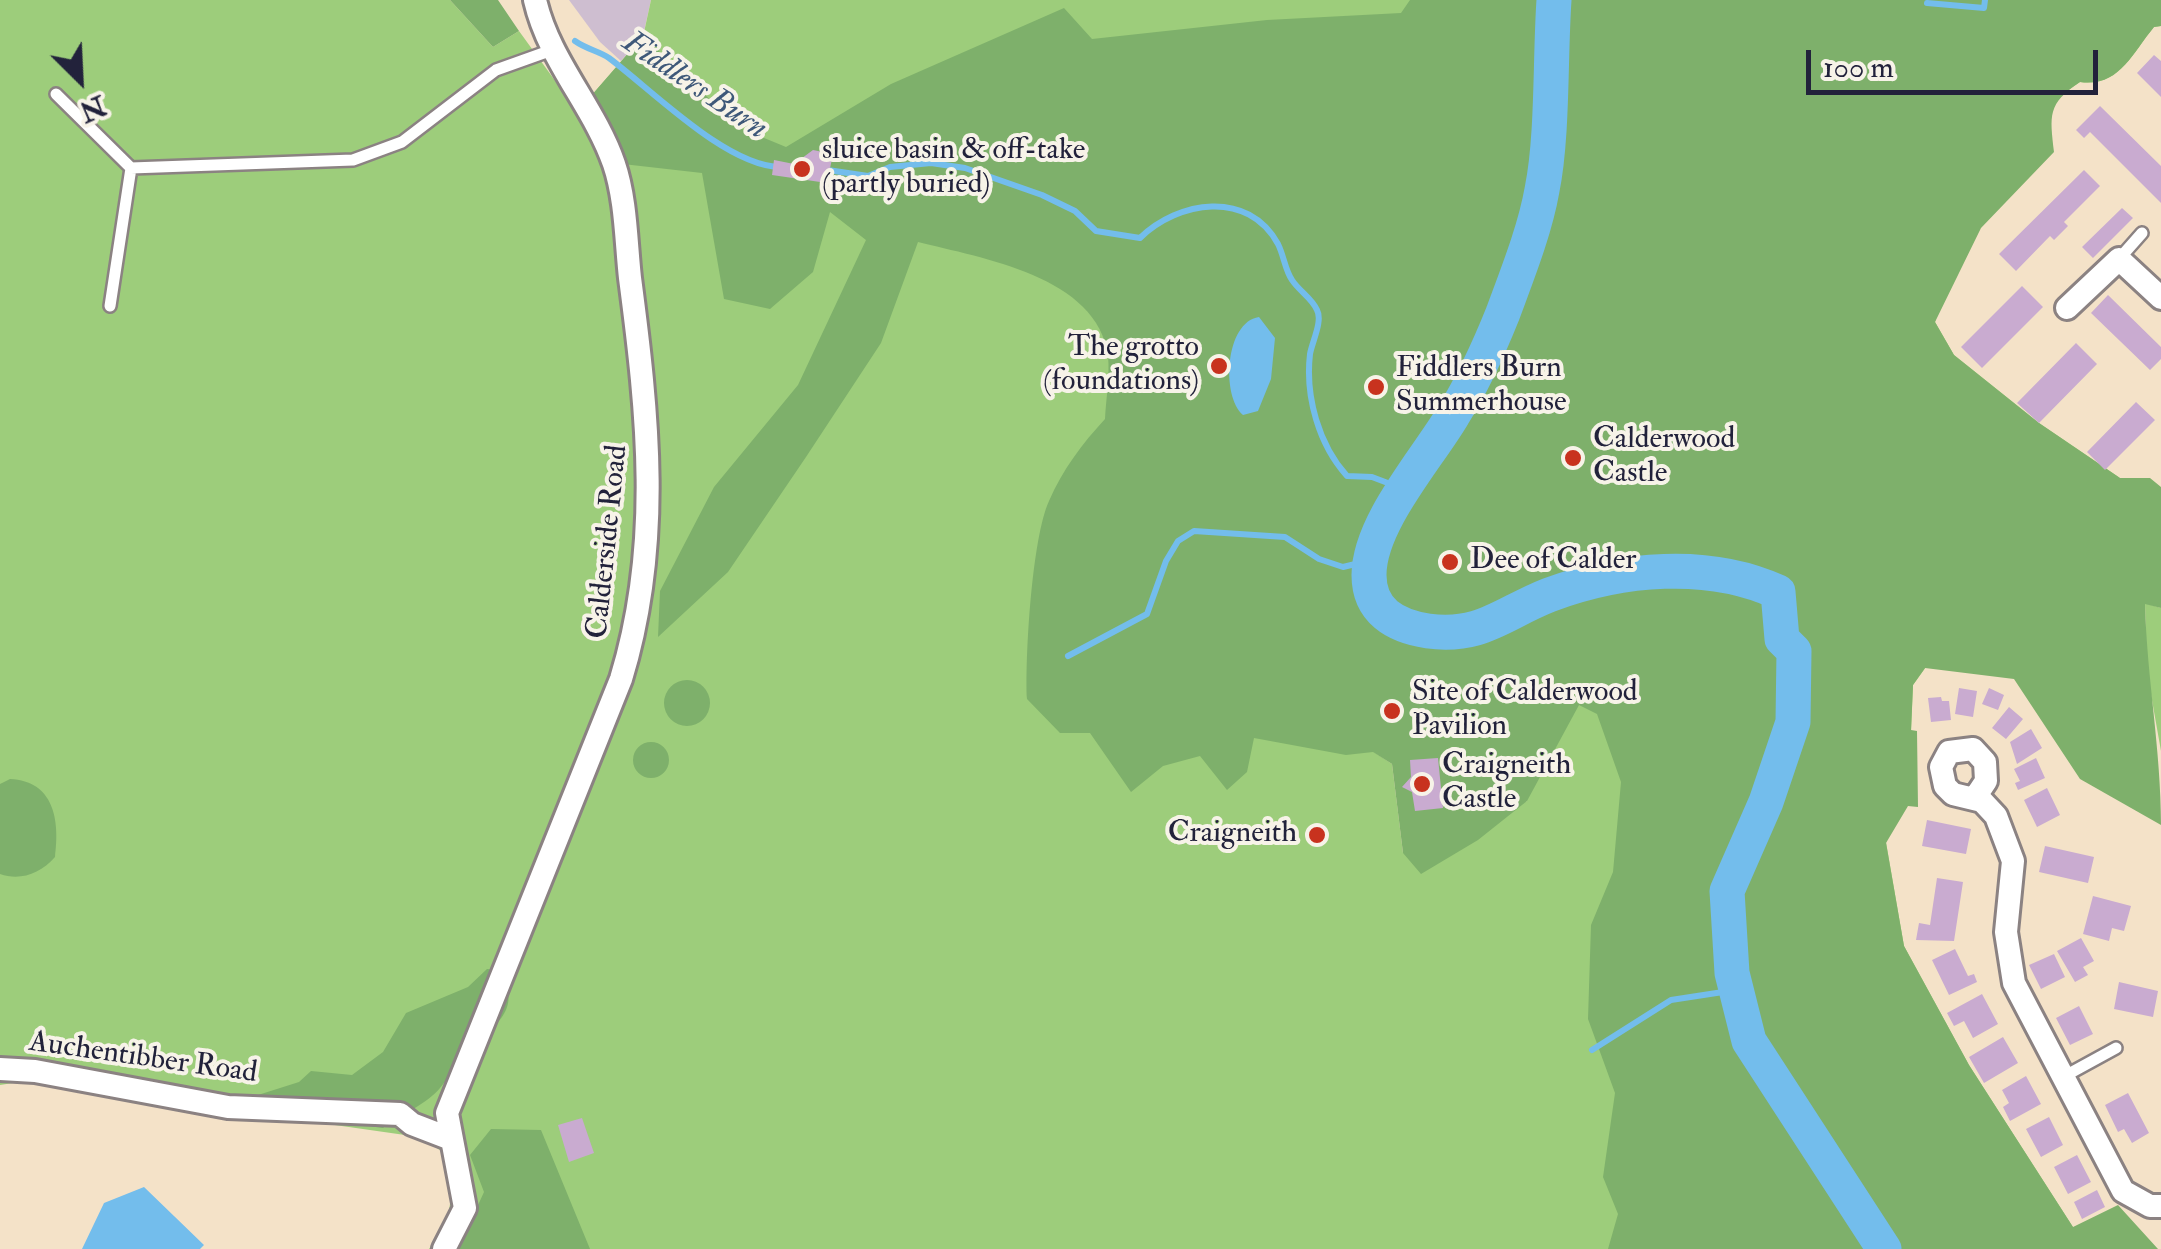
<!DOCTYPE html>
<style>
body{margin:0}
#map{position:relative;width:2161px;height:1249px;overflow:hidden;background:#f4e2c8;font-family:"IM FELL Double Pica",serif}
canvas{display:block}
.north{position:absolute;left:30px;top:30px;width:100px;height:100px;-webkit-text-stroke:8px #f7f3e8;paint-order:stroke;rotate:156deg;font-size:28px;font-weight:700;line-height:40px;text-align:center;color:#22223b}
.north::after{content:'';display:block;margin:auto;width:35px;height:45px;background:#22223b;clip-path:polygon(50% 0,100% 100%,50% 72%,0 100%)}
.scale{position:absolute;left:1806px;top:50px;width:292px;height:45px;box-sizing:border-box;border:5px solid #22223b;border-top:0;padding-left:12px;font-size:30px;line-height:35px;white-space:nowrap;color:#22223b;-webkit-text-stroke:8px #f7f3e8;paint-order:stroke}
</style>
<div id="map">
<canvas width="2161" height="1249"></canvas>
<div class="north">N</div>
<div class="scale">100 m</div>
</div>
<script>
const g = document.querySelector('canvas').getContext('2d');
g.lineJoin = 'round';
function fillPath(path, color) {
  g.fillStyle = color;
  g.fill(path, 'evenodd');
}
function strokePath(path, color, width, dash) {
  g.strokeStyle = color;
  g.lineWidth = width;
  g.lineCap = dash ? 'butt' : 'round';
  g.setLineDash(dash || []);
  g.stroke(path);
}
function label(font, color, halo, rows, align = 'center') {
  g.font = font + ' "IM FELL Double Pica",serif';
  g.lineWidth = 8;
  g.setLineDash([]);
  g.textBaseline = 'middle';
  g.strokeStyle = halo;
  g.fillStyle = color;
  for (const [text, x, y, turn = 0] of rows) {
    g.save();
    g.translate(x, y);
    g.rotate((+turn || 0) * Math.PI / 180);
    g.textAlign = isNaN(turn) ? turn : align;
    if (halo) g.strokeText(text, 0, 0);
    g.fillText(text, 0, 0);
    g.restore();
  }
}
fillPath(new Path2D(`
 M 569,0 L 651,0 L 643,36 L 621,61 L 600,42 Z`), '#cebed0');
fillPath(new Path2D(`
 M 0,0 L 450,0 L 493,47 L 519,31 L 609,155 L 584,104 L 643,37 L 651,0 L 2161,0 L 2161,26 L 2154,27 C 2131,55 2119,87 2080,82 L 2058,97 L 2050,117 L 1961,234 L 1935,322 L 1954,355 L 2039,423 L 2120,478 L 2150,478 L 2025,676 L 1931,660 L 1913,685 L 1909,781 L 1886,842 L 1904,946 L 1969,1065 L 2087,1249 L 429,1249 C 456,1211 454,1196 443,1152 L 419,1137 L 26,1081 L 0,1085 ZM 1374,752 L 1527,801 L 1403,853 L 1392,764 Z
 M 2145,603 L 2161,608 L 2161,751 L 2147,672 Z`), '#9dcd7b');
fillPath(new Path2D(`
 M 450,0 L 498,0 L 519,31 L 493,47 Z
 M 1410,0 L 2161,0 L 2161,26 L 2154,27 C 2131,55 2119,87 2080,82 C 2047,104 2050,115 2054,152 L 1981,228 L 1935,322 L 1954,355 L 2039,423 L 2120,478 L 2150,478 L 2161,487 L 2161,608 L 2145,604 C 2147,680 2161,749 2161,825 L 2080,779 L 2014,679 L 1925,668 L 1913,685 L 1911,730 L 1917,731 L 1918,807 L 1908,806 L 1886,843 L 1904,946 L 1969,1065 L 2073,1227 L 2118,1205 L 2158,1249 L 1608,1249 L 1618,1214 L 1603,1177 L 1615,1093 L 1588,1019 L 1591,925 L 1613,872 L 1621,782 L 1597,714 L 1579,705 L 1527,801 L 1478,840 L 1421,874 L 1403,853 L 1392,764 L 1373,752 L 1346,755 L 1254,738 L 1247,772 L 1227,790 L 1200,756 L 1163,766 L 1131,792 L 1090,733 L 1060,733 L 1027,699 C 1025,656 1032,538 1049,501 C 1063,469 1082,444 1105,419 C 1106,399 1110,376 1108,356 C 1098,276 981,258 918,242 L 881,343 L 806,457 L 728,572 L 658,637 L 660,591 L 714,487 L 798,385 L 866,240 L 830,212 L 813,272 L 770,309 L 724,299 L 702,173 L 614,163 L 584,104 L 643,36 L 740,128 L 786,147 L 891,84 L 1064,8 L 1092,39 L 1267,20 L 1401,13 Z
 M664 703a23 23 0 1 1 46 0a23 23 0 1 1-46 0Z
 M633 760a18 18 0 1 1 36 0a18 18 0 1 1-36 0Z
 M 10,779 C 54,781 60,820 55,857 C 40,874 20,881 0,874 L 0,784 Z
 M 487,969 L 497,970 C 527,1009 492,1026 468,1052 C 458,1063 450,1076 440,1088 C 427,1104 400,1115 383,1128 L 281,1113 L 256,1100 L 258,1095 L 299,1082 L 311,1071 L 352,1075 L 383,1052 L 406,1013 L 468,987 Z
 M 491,1129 L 541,1130 L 590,1249 L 458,1249 L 484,1192 L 470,1155 Z`), '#7eb06b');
fillPath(new Path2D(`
 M 1259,317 L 1275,338 L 1271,379 L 1258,411 L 1243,415 C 1221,396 1225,322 1259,317 Z
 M 144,1187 L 204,1245 L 200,1249 L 82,1249 L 104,1203 Z`), '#73bdec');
strokePath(new Path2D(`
 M 1927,3 L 1984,8 L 1985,0
 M 575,41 C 586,49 599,51 609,58 C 652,90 725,165 779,167
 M 821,169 L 868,176 L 890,167 L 931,163 L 965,168 L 1042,195 L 1075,211 L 1096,231 L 1140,238 C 1178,201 1248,189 1278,244 C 1284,256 1285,270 1292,280 C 1299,291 1312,298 1317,310 C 1323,321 1312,342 1310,354 C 1305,397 1319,445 1347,476 L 1372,477 L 1401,488
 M 1068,656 L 1147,614 L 1166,561 L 1178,541 L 1194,531 L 1285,537 L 1319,559 L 1343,567 L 1372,560
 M 1592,1050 L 1671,1000 L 1736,990`), '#73bdec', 6);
strokePath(new Path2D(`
 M 1554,0 C 1550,57 1553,136 1542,190 C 1535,230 1517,275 1503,313 C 1489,348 1473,383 1453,415 C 1427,459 1369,523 1369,575 C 1369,611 1395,626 1428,631 C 1482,638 1503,613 1549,595 C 1621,568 1708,560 1778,592 L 1782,639 L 1794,651 L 1793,722 L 1766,802 L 1727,891 L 1732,973 L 1749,1041 L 1884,1249`), '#73bdec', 35);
fillPath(new Path2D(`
 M 2154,55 L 2161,61 L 2161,97 L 2137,73 Z
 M 2100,106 L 2161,166 L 2161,203 L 2090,132 L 2084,138 L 2076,130 Z
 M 813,150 L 833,154 L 827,183 L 772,175 L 774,160 L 794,164 Z
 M 2084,170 L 2100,186 L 2064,222 L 2068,226 L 2054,240 L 2050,236 L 2016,271 L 1999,254 Z
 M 2122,208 L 2133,218 L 2093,258 L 2082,247 Z
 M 2022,286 L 2043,307 L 1982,368 L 1961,347 Z
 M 2108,295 L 2161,347 L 2161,359 L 2150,370 L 2091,313 Z
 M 2076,343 L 2097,364 L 2039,423 L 2017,403 Z
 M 2136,402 L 2155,420 L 2105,470 L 2087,452 Z
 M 1959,688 L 1977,691 L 1973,717 L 1955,714 Z
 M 1989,688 L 2004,695 L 1998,710 L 1982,704 Z
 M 1941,697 L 1942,701 L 1949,701 L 1951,720 L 1931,722 L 1928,698 Z
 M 2009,707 L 2023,719 L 2006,739 L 1992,728 Z
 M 2031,729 L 2042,748 L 2017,764 L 2010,742 Z
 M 1438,758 L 1443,808 L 1415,811 L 1412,792 L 1402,787 L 1411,777 L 1410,760 Z
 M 2036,758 L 2045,778 L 2018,790 L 2015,783 L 2020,781 L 2014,769 Z
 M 2047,788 L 2060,815 L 2037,827 L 2024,800 Z
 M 1927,820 L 1971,829 L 1966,854 L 1922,846 Z
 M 2045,846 L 2094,857 L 2088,883 L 2039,872 Z
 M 1937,878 L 1963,882 L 1954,941 L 1916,940 L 1919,923 L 1930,925 Z
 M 2093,896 L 2131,906 L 2124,931 L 2112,928 L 2109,941 L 2083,934 Z
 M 2081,938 L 2094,961 L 2083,967 L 2088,975 L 2075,982 L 2057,951 Z
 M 1955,949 L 1968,976 L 1974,974 L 1977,982 L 1949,995 L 1932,960 Z
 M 2054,954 L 2065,977 L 2041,989 L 2029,965 Z
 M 2119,982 L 2158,991 L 2153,1017 L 2114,1009 Z
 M 1982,994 L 1998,1024 L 1973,1038 L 1964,1021 L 1954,1026 L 1947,1013 Z
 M 2079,1006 L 2093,1034 L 2070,1045 L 2056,1018 Z
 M 2003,1037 L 2018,1063 L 1984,1083 L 1969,1057 Z
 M 2026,1076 L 2041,1104 L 2010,1121 L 2003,1107 L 2009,1103 L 2002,1090 Z
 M 2128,1093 L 2149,1133 L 2132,1143 L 2124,1129 L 2118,1132 L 2105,1105 Z
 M 2049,1117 L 2063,1145 L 2041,1157 L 2026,1129 Z
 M 582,1118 L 594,1153 L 569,1162 L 558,1125 Z
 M 2077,1155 L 2091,1182 L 2068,1194 L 2054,1167 Z
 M 2097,1190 L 2105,1207 L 2082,1219 L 2074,1202 Z`), '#c9abd0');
const service = new Path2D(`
 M 56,94 L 131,168 L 353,160 L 402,142 L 496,70 L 552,50
 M 2119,259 L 2142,233
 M 110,306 L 131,168
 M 2063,1077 L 2116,1048`);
const minor = new Path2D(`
 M 2067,308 L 2119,259 L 2161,298
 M 1976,796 L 1986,781 L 1985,762 L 1973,749 L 1949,752 L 1941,767 L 1945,786 L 1953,794 L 1982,801 L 1996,816 L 2013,861 L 2006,932 L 2014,983 L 2123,1191 L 2150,1206 L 2161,1206
 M 0,1069 L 35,1071 L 228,1107 L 400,1114 L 412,1124 L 451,1139
 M 444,1249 L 465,1208 L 447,1113 L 621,679 C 662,545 648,415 630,278 C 626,242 626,199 614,164 C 594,106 549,61 535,0`);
strokePath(service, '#8b8282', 16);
strokePath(minor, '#8b8282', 28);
strokePath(service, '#fff', 11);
strokePath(minor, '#fff', 22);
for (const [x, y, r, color] of [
 [802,169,10,"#c8321e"],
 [1219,366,10,"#c8321e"],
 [1376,387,10,"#c8321e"],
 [1573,458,10,"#c8321e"],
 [1450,562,10,"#c8321e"],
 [1392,711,10,"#c8321e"],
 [1422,784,10,"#c8321e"],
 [1317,835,10,"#c8321e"]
]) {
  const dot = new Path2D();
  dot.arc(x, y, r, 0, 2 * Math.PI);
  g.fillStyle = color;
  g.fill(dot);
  strokePath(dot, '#f7f3e8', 4);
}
label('30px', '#22223b', '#f7f3e8', [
 ["sluice basin & off-take",822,152],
 ["(partly buried)",822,186],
 ["The grotto",1199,349,"right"],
 ["(foundations)",1199,383,"right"],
 ["Fiddlers Burn",1396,370],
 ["Summerhouse",1396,404],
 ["Calderwood",1593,441],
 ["Castle",1593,475],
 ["Dee of Calder",1470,562],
 ["Site of Calderwood",1412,694],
 ["Pavilion",1412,728],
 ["Craigneith",1442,767],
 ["Castle",1442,801],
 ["Craigneith",1297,835,"right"]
], 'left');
label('30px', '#22223b', '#f7f3e8', [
 ["Calderside Road",609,542,-84],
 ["Auchentibber Road",143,1059,8]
]);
label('italic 32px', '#3e5879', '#f7f3e8', [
 ["Fiddlers Burn",694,87,34]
]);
</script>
